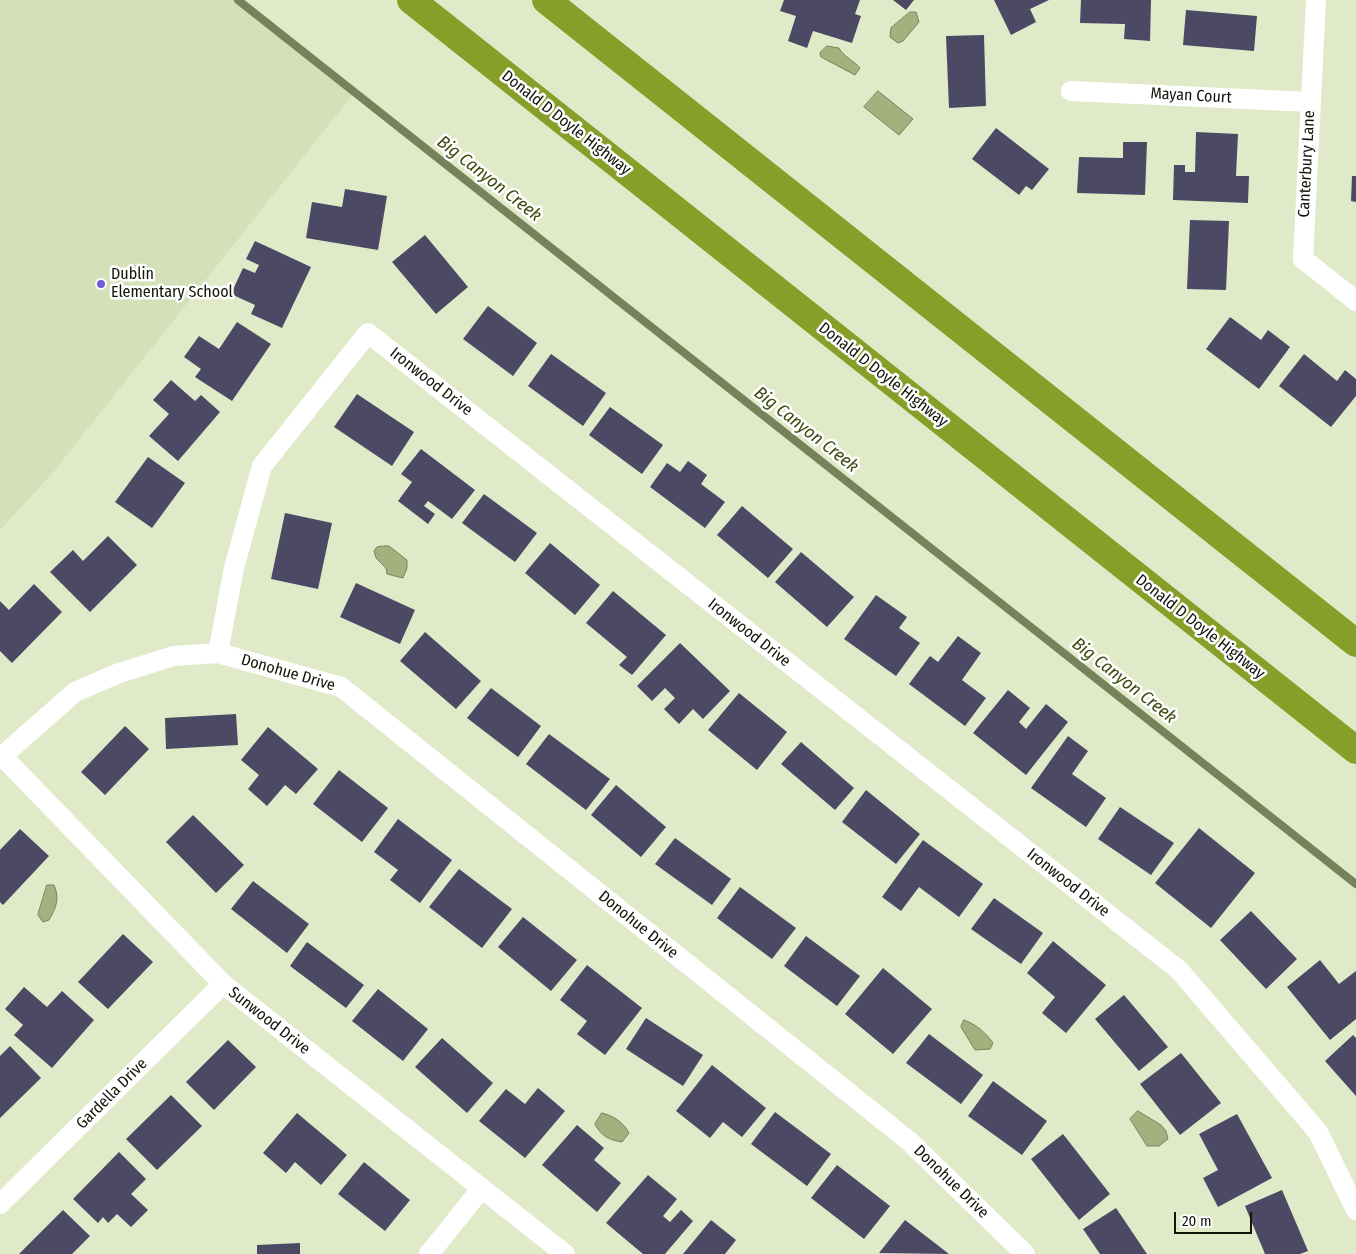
<!DOCTYPE html>
<style>
body{margin:0}
#map{position:relative;width:1356px;height:1254px;overflow:hidden;background:#e0eac9;font-family:"Fira Sans Condensed",sans-serif}
canvas{display:block}
.scale{position:absolute;left:1174px;top:1212px;width:78px;height:22px;box-sizing:border-box;border:2px solid #111408;border-top:0;padding-left:6px;font-size:15px;line-height:18px;white-space:nowrap;color:#111408;-webkit-text-stroke:4px #fff;paint-order:stroke}
</style>
<div id="map">
<canvas width="1356" height="1254"></canvas>
<div class="scale">20 m</div>
</div>
<script>
const g = document.querySelector('canvas').getContext('2d');
g.lineJoin = 'round';
function fillPath(path, color) {
  g.fillStyle = color;
  g.fill(path, 'evenodd');
}
function strokePath(path, color, width, dash) {
  g.strokeStyle = color;
  g.lineWidth = width;
  g.lineCap = dash ? 'butt' : 'round';
  g.setLineDash(dash || []);
  g.stroke(path);
}
function label(font, color, halo, rows, align = 'center') {
  g.font = font + ' "Fira Sans Condensed",sans-serif';
  g.lineWidth = 5;
  g.setLineDash([]);
  g.textBaseline = 'middle';
  g.strokeStyle = halo;
  g.fillStyle = color;
  for (const [text, x, y, turn = 0] of rows) {
    g.save();
    g.translate(x, y);
    g.rotate((+turn || 0) * Math.PI / 180);
    g.textAlign = isNaN(turn) ? turn : align;
    if (halo) g.strokeText(text, 0, 0);
    g.fillText(text, 0, 0);
    g.restore();
  }
}
fillPath(new Path2D(`
 M 0,0 L 235,0 L 354,93 L 51,475 L 0,530 Z`), '#d4e0b8');
const water = new Path2D(`
 M 910,12 L 916,12 L 919,22 L 903,41 L 898,43 L 890,37 L 891,28 Z
 M 827,46 L 839,48 C 843,56 853,60 860,68 L 855,75 L 821,57 L 820,53 Z
 M 878,91 L 913,119 L 899,135 L 864,107 Z
 M 384,546 L 389,546 L 407,560 L 407,568 L 403,578 L 387,574 L 386,568 L 376,558 L 374,551 L 377,547 Z
 M 47,885 L 54,885 C 60,899 56,908 49,920 L 43,922 L 38,915 Z
 M 964,1020 C 976,1024 986,1033 993,1043 L 990,1049 L 975,1050 L 961,1027 Z
 M 1138,1111 L 1161,1125 L 1166,1131 L 1168,1139 L 1159,1146 L 1147,1146 L 1130,1119 Z
 M 602,1113 C 614,1116 623,1122 629,1133 L 622,1142 C 609,1140 601,1136 595,1124 Z`);
fillPath(water, '#a2b17d');
strokePath(water, '#76825a', 1);
strokePath(new Path2D(`
 M 238,0 L 1356,884`), '#76825a', 8);
fillPath(new Path2D(`
 M 784,0 L 860,0 L 855,14 L 861,16 L 852,43 L 813,31 L 807,48 L 788,41 L 796,16 L 780,11 Z
 M 893,0 L 914,0 L 906,10 Z
 M 994,0 L 1049,0 L 1030,9 L 1036,22 L 1011,35 Z
 M 1081,0 L 1151,0 L 1150,41 L 1124,39 L 1125,24 L 1080,23 Z
 M 1186,10 L 1257,16 L 1254,51 L 1183,45 Z
 M 984,35 L 986,106 L 949,108 L 946,36 Z
 M 996,128 L 1049,169 L 1032,190 L 1026,186 L 1019,195 L 972,159 Z
 M 1196,132 L 1238,134 L 1236,176 L 1249,176 L 1248,203 L 1173,200 L 1174,165 L 1185,165 L 1185,172 L 1195,172 Z
 M 1123,142 L 1147,142 L 1145,195 L 1077,193 L 1079,157 L 1123,158 Z
 M 1352,176 L 1356,176 L 1356,202 L 1351,201 Z
 M 345,189 L 387,196 L 378,250 L 306,238 L 312,202 L 342,207 Z
 M 1190,220 L 1229,221 L 1226,290 L 1187,289 Z
 M 425,235 L 468,287 L 436,314 L 392,262 Z
 M 255,241 L 311,267 L 282,328 L 251,314 L 255,305 L 231,294 L 243,268 L 255,273 L 259,265 L 246,259 Z
 M 488,306 L 537,343 L 513,376 L 463,339 Z
 M 1230,317 L 1261,340 L 1268,330 L 1290,347 L 1259,389 L 1206,349 Z
 M 237,322 L 271,344 L 232,401 L 195,377 L 201,369 L 184,357 L 199,336 L 219,349 Z
 M 551,354 L 606,393 L 583,426 L 528,386 Z
 M 1304,354 L 1337,381 L 1345,370 L 1356,379 L 1356,396 L 1331,427 L 1279,386 Z
 M 171,380 L 195,401 L 201,395 L 220,412 L 178,461 L 149,436 L 169,414 L 153,400 Z
 M 357,394 L 414,432 L 392,466 L 334,427 Z
 M 610,407 L 663,445 L 642,474 L 589,435 Z
 M 421,449 L 475,490 L 452,519 L 428,501 L 424,506 L 435,514 L 428,524 L 398,501 L 412,482 L 401,474 Z
 M 148,457 L 185,483 L 152,528 L 115,502 Z
 M 688,461 L 707,475 L 701,484 L 725,502 L 705,528 L 650,487 L 667,463 L 680,472 Z
 M 484,494 L 537,533 L 515,562 L 462,523 Z
 M 742,506 L 793,549 L 768,578 L 717,535 Z
 M 285,513 L 332,523 L 318,589 L 271,579 Z
 M 108,536 L 137,565 L 90,612 L 50,572 L 73,550 L 83,561 Z
 M 550,543 L 600,585 L 575,615 L 525,573 Z
 M 801,552 L 854,597 L 827,627 L 775,582 Z
 M 356,583 L 415,610 L 400,644 L 340,617 Z
 M 34,584 L 62,612 L 12,663 L 0,651 L 0,601 L 9,610 Z
 M 613,591 L 666,635 L 632,675 L 619,665 L 627,657 L 586,623 Z
 M 876,595 L 907,617 L 899,628 L 920,643 L 896,676 L 844,639 Z
 M 425,632 L 481,681 L 456,709 L 400,661 Z
 M 958,636 L 981,653 L 962,680 L 986,698 L 965,726 L 909,684 L 930,656 L 938,662 Z
 M 680,643 L 730,691 L 703,719 L 693,709 L 679,724 L 664,709 L 675,698 L 665,688 L 652,701 L 637,686 Z
 M 491,688 L 541,726 L 518,757 L 467,718 Z
 M 1008,690 L 1030,708 L 1019,722 L 1026,729 L 1046,704 L 1068,722 L 1026,775 L 973,733 Z
 M 739,693 L 787,732 L 757,770 L 708,730 Z
 M 236,714 L 238,745 L 166,749 L 165,718 Z
 M 125,726 L 149,749 L 105,795 L 81,772 Z
 M 268,727 L 318,769 L 296,794 L 285,785 L 267,806 L 248,789 L 259,775 L 241,760 Z
 M 549,734 L 610,779 L 586,810 L 526,764 Z
 M 1068,736 L 1088,751 L 1072,774 L 1106,798 L 1086,827 L 1031,788 Z
 M 801,742 L 854,788 L 835,810 L 781,764 Z
 M 339,770 L 388,808 L 362,842 L 313,804 Z
 M 616,785 L 666,827 L 641,857 L 591,815 Z
 M 866,790 L 920,834 L 896,864 L 842,822 Z
 M 1120,807 L 1174,843 L 1151,875 L 1098,839 Z
 M 193,815 L 244,865 L 216,893 L 166,842 Z
 M 398,819 L 452,860 L 420,903 L 390,880 L 398,870 L 374,852 Z
 M 1199,828 L 1255,873 L 1211,928 L 1155,883 Z
 M 20,829 L 49,856 L 3,905 L 0,902 L 0,850 Z
 M 675,838 L 731,879 L 712,905 L 655,864 Z
 M 923,840 L 983,884 L 959,917 L 919,887 L 901,911 L 882,897 Z
 M 459,869 L 512,909 L 482,948 L 429,907 Z
 M 253,881 L 309,924 L 287,953 L 231,909 Z
 M 740,887 L 796,928 L 772,959 L 717,918 Z
 M 994,898 L 1043,933 L 1021,964 L 971,929 Z
 M 1251,911 L 1297,959 L 1266,989 L 1220,940 Z
 M 523,917 L 577,960 L 551,991 L 498,947 Z
 M 123,934 L 153,962 L 108,1009 L 78,982 Z
 M 806,936 L 860,976 L 837,1006 L 784,966 Z
 M 1053,941 L 1106,985 L 1066,1033 L 1042,1013 L 1055,997 L 1027,973 Z
 M 307,942 L 364,985 L 346,1008 L 290,966 Z
 M 1320,960 L 1339,984 L 1356,971 L 1356,1019 L 1330,1040 L 1287,987 Z
 M 587,965 L 642,1008 L 605,1055 L 577,1034 L 587,1021 L 560,1000 Z
 M 883,968 L 932,1009 L 893,1054 L 845,1014 Z
 M 24,987 L 47,1007 L 62,991 L 94,1020 L 52,1068 L 14,1035 L 23,1025 L 5,1009 Z
 M 378,989 L 428,1029 L 403,1061 L 352,1021 Z
 M 1124,995 L 1168,1047 L 1139,1071 L 1095,1019 Z
 M 646,1018 L 703,1055 L 683,1086 L 626,1049 Z
 M 929,1034 L 983,1075 L 961,1104 L 906,1063 Z
 M 1353,1035 L 1356,1038 L 1356,1096 L 1325,1061 Z
 M 442,1038 L 493,1083 L 467,1113 L 415,1067 Z
 M 228,1040 L 256,1067 L 214,1110 L 186,1082 Z
 M 10,1046 L 41,1078 L 0,1118 L 0,1056 Z
 M 1181,1053 L 1221,1103 L 1180,1135 L 1140,1084 Z
 M 712,1065 L 766,1108 L 742,1137 L 723,1122 L 710,1138 L 676,1111 Z
 M 993,1081 L 1047,1121 L 1022,1155 L 968,1116 Z
 M 538,1088 L 565,1111 L 525,1158 L 479,1121 L 506,1089 L 525,1104 Z
 M 171,1095 L 202,1126 L 157,1170 L 126,1139 Z
 M 775,1112 L 831,1154 L 807,1186 L 751,1144 Z
 M 297,1113 L 347,1155 L 321,1185 L 295,1162 L 286,1173 L 263,1153 Z
 M 1237,1114 L 1272,1178 L 1218,1207 L 1203,1178 L 1218,1170 L 1199,1134 Z
 M 577,1125 L 604,1148 L 594,1160 L 621,1183 L 597,1212 L 542,1165 Z
 M 1063,1134 L 1110,1194 L 1079,1220 L 1031,1159 Z
 M 119,1152 L 146,1179 L 131,1194 L 148,1210 L 131,1227 L 117,1214 L 108,1223 L 103,1217 L 98,1223 L 73,1199 Z
 M 364,1162 L 410,1200 L 385,1231 L 338,1194 Z
 M 837,1165 L 890,1206 L 864,1239 L 811,1198 Z
 M 648,1175 L 677,1199 L 663,1216 L 670,1222 L 681,1210 L 693,1221 L 665,1254 L 643,1254 L 606,1223 Z
 M 1282,1190 L 1308,1251 L 1300,1254 L 1265,1254 L 1245,1206 Z
 M 1116,1208 L 1147,1254 L 1100,1254 L 1083,1229 Z
 M 63,1210 L 90,1236 L 72,1254 L 19,1254 Z
 M 711,1220 L 736,1240 L 725,1254 L 683,1254 Z
 M 905,1220 L 949,1254 L 879,1253 Z
 M 300,1243 L 300,1254 L 257,1254 L 257,1245 Z`), '#4b4964');
strokePath(new Path2D(`
 M 1316,0 L 1303,259 L 1356,301
 M 1071,91 L 1310,102
 M 218,653 L 234,568 L 262,466 L 368,333 L 1179,970 L 1318,1132 L 1356,1210
 M 2,756 L 223,984 L 565,1254
 M 0,758 L 75,692 L 119,673 L 174,656 L 218,653 L 341,687 L 909,1141 L 1025,1254
 M 0,1204 L 223,984
 M 429,1254 L 482,1188`), '#fff', 20);
strokePath(new Path2D(`
 M 411,0 L 1356,750
 M 546,0 L 1356,643`), '#879f29', 28);
for (const [x, y, r, color] of [
 [101,284,5,"#725cd6"]
]) {
  const dot = new Path2D();
  dot.arc(x, y, r, 0, 2 * Math.PI);
  g.fillStyle = color;
  g.fill(dot);
  strokePath(dot, '#fff', 2);
}
label('16px', '#111408', '#fff', [
 ["Mayan Court",1191,96,3],
 ["Donald D Doyle Highway",566,123,38],
 ["Canterbury Lane",1307,164,-87],
 ["Donald D Doyle Highway",883,375,38],
 ["Ironwood Drive",431,382,38],
 ["Donald D Doyle Highway",1200,627,38],
 ["Ironwood Drive",749,633,38],
 ["Donohue Drive",288,673,16],
 ["Ironwood Drive",1068,883,38],
 ["Donohue Drive",638,925,39],
 ["Sunwood Drive",269,1021,38],
 ["Gardella Drive",112,1094,-45],
 ["Donohue Drive",951,1182,44]
]);
label('16px', '#111408', '#fff', [
 ["Dublin",111,275],
 ["Elementary School",111,293]
], 'left');
label('italic 18px', '#404c12', '#fff', [
 ["Big Canyon Creek",489,179,38],
 ["Big Canyon Creek",806,430,38],
 ["Big Canyon Creek",1124,681,38]
]);
</script>
